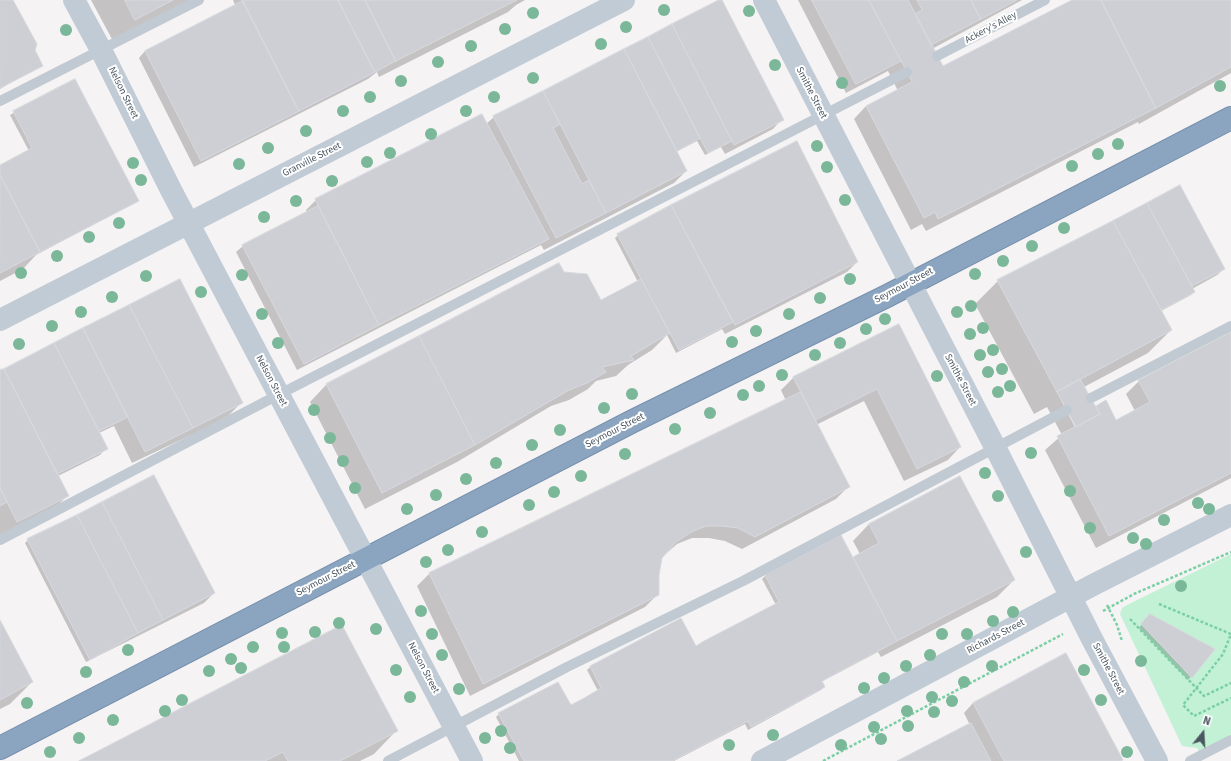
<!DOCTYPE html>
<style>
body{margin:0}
#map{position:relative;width:1231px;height:761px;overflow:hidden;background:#f5f3f3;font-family:"Source Sans 3",sans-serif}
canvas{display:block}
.north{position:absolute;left:1183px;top:713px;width:40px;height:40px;-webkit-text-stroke:3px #fff;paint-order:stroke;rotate:18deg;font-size:11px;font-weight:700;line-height:16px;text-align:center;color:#4a5661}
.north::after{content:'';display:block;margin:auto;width:14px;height:18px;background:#4a5661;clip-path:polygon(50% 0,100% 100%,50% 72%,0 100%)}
</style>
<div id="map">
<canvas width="1231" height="761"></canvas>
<div class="north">N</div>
</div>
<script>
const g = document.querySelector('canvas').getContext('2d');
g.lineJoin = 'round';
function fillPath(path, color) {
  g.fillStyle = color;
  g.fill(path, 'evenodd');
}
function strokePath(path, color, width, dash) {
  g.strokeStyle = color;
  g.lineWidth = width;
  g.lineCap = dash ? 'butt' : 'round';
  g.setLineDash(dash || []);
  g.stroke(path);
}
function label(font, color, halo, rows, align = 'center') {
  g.font = font + ' "Source Sans 3",sans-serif';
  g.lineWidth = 4;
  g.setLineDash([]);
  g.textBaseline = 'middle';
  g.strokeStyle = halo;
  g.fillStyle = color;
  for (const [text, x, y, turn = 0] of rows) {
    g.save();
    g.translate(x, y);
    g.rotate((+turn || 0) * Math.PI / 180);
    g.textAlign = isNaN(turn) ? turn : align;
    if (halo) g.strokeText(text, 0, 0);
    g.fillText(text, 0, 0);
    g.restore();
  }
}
fillPath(new Path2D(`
 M 1231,554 L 1231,740 L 1201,756 L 1197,748 L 1182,746 L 1120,614 L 1122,608 L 1127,605 Z`), '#c3f1d5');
fillPath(new Path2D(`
 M 0,0 L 12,0 L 42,65 L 0,89 Z
 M 91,0 L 192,0 L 113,41 Z
 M 233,0 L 525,0 L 516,5 L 508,12 L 379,77 L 377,72 L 368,79 L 194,167 L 139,58 L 145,51 L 235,5 Z
 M 798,0 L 1022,0 L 932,49 L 942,68 L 1074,0 L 1231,0 L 1231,73 L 1139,124 L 1138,122 L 926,231 L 922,224 L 911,230 L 854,119 L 866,106 L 898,91 L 888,71 L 846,93 Z
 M 673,25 L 782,119 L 773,129 L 725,154 L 721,147 L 705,155 L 697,141 L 676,152 L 686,171 L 674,183 L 544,250 L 541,245 L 297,370 L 236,252 L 243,246 L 307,213 L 306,210 L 316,200 L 486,124 L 494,117 Z
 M 75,80 L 138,201 L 36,255 L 23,269 L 0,281 L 0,166 L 29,151 L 10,115 Z
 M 796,142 L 857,262 L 847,272 L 725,334 L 722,329 L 676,353 L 667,335 L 652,350 L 628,365 L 616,376 L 596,381 L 588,389 L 569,400 L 551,406 L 457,462 L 365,509 L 310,402 L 326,385 L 559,264 L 564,273 L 600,302 L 638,282 L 615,238 L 618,235 Z
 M 1180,186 L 1224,269 L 1217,275 L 1192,289 L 1194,292 L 1191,295 L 1161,311 L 1171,330 L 1148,353 L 1084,387 L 1095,407 L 1106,402 L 1116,421 L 1135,411 L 1126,394 L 1139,381 L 1231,334 L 1231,478 L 1096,548 L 1045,450 L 1062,435 L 1047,407 L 1034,414 L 975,304 L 998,281 ZM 1062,398 L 1079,431 L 1077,431 L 1061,400 Z
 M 899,325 L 960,447 L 948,460 L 904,481 L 864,401 L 816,425 L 848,487 L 836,499 L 742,549 L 725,541 L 709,538 L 692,538 L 677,544 L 661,558 L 658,575 L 658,594 L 645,607 L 470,696 L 417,586 L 429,574 L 786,401 L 781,390 L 794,377 Z
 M 84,329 L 242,402 L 225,419 L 132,463 L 114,426 L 99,433 L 106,448 L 100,455 L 58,476 L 67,496 L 51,512 L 0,537 L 0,372 Z
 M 869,524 L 1014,580 L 997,597 L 881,657 L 878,652 L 821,682 L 824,687 L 821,690 L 748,730 L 745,724 L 674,761 L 519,761 L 496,717 L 499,714 L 570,706 L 598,691 L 587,670 L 590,667 L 681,620 L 695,647 L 776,605 L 762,579 L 765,576 L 841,536 L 852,558 L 860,554 L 853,541 Z
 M 28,540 L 214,593 L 204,603 L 86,662 L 25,543 Z
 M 1147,618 L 1214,649 L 1188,680 L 1139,628 Z
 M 0,622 L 32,682 L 10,704 L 0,709 Z
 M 973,703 L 1120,761 L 898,761 L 970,725 L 964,713 Z
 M 396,731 L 374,754 L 360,761 L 81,761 Z`), '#0003');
const building = new Path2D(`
 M 0,0 L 13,0 L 37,44 L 35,50 L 43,66 L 0,88 Z
 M 125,0 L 173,0 L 135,20 Z
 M 242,0 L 338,0 L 375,72 L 299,111 Z
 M 338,0 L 365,0 L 396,61 L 375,72 Z
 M 365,0 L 517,0 L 396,61 Z
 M 719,0 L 722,0 L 784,120 L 734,145 L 672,24 Z
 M 812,0 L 869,0 L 901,61 L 856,84 Z
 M 869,0 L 908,0 L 943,66 L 1072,0 L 1101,0 L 1156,108 L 938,219 L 935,212 L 924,218 L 866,106 L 912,82 Z
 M 917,0 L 971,0 L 981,19 L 931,45 L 915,14 L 922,10 Z
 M 971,0 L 1017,0 L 981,19 Z
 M 1101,0 L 1231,0 L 1231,67 L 1156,108 Z
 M 243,1 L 299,111 L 201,161 L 145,51 Z
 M 672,24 L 732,141 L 708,153 L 648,37 Z
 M 648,37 L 700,138 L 677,151 L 624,49 Z
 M 624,49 L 687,171 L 606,213 L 543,91 Z
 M 75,79 L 139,201 L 40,252 L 0,175 L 0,165 L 32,148 L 13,111 Z
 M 543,91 L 560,124 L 553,128 L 582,184 L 589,180 L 606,213 L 556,238 L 493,116 Z
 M 482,114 L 549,239 L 379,325 L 315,199 Z
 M 797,141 L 858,262 L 735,325 L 671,205 Z
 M 0,175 L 40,252 L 0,273 Z
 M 1180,185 L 1225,269 L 1192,286 L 1147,203 Z
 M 1147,203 L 1195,292 L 1161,310 L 1113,221 Z
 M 671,205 L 733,322 L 679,350 L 617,234 Z
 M 318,206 L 379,325 L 304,364 L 242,245 Z
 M 1113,221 L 1172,330 L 1057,392 L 997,280 Z
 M 559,263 L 564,272 L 587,274 L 601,300 L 641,279 L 670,333 L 631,356 L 634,360 L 602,367 L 606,372 L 587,383 L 569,390 L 475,445 L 419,336 Z
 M 180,279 L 243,403 L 193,428 L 129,305 Z
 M 129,305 L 193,428 L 145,452 L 83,328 Z
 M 899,324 L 961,447 L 917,469 L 877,389 L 815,420 L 793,377 Z
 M 83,328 L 128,417 L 99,431 L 54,343 Z
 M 1231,332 L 1231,473 L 1109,536 L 1057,436 L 1100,414 L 1096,406 L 1106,400 L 1116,420 L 1150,402 L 1138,380 Z
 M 419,336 L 475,445 L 382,493 L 326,384 Z
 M 54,343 L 108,449 L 57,474 L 4,369 Z
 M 4,369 L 69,496 L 17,522 L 0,488 L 0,370 Z
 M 1080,379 L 1100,414 L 1076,427 L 1057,392 Z
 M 801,392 L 850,487 L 755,537 L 738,528 L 722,526 L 706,526 L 691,532 L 676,542 L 662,558 L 659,575 L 659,595 L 483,684 L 429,573 Z
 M 154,475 L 215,593 L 163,620 L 102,502 Z
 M 960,476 L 1015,580 L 897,641 L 853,557 L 879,543 L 869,524 Z
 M 0,488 L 7,502 L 0,506 Z
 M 102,502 L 163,620 L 138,633 L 77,515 Z
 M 77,515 L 138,633 L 90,660 L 27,539 Z
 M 841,535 L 897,641 L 822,681 L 825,687 L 751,727 L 748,721 L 672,761 L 524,761 L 498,713 L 558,682 L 571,705 L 586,697 L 601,688 L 590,666 L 681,618 L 696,646 L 704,641 L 779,602 L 765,575 Z
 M 1150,614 L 1215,649 L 1192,678 L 1141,624 Z
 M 0,620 L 33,682 L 0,700 Z
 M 342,625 L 398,731 L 340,761 L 288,761 L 283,752 L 265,761 L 79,761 Z
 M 1066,653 L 1123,760 L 1120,761 L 1004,761 L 973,703 Z
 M 971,723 L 991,761 L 897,761 L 947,735 Z`);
fillPath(building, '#cdcfd5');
strokePath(building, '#d7d9de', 1);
const highway = new Path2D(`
 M 0,748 L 633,421 L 887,296 L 1231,118`);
strokePath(highway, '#7690ad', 24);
strokePath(new Path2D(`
 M 1159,604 L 1231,634 L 1223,654 L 1183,705 L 1194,716 L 1231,698
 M 1107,605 L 1117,625 L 1122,641
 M 1103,611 L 1134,594 L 1231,552
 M 1130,619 L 1204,696 L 1231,683
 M 823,761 L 1063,634`), '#7ad0a6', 2.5, [3, 2]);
strokePath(new Path2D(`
 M 937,56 L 1045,0
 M 0,101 L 199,0
 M 1091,398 L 1231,326
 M 0,540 L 278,395 L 907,72
 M 388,761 L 567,667 L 743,581 L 1067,410
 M 1190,761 L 1231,740`), '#c1cad2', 10);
strokePath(new Path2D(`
 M 74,0 L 101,50 L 171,190 L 472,761
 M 764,0 L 995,447 L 1092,639 L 1157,761
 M 0,320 L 624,0
 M 762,761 L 1093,585 L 1231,515`), '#c1cbd6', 22);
strokePath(highway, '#8ba5c1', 22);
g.fillStyle = '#7bb799';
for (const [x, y] of [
 [664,10],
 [749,11],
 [533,13],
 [626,27],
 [505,29],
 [66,30],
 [601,44],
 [471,46],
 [438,62],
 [775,65],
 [533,78],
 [401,81],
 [842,83],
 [1220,86],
 [370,97],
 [494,97],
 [343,111],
 [466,111],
 [306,131],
 [431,134],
 [1118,144],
 [817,146],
 [268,148],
 [390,153],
 [1098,154],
 [367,162],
 [133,163],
 [239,164],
 [1072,166],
 [827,167],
 [141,180],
 [332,181],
 [845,200],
 [296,201],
 [264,217],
 [119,223],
 [1064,228],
 [89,237],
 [1032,246],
 [57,256],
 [1003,261],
 [21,273],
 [975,274],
 [242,275],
 [146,276],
 [850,279],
 [201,292],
 [112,297],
 [820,298],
 [971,306],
 [81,312],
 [957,312],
 [262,314],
 [789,314],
 [885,319],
 [52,326],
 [983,328],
 [866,329],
 [756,331],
 [970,334],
 [732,342],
 [278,343],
 [840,343],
 [19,344],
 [993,350],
 [815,355],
 [980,355],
 [1002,369],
 [988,372],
 [782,375],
 [937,376],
 [759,386],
 [1010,386],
 [998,392],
 [632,394],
 [743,395],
 [604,408],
 [314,410],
 [710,413],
 [675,429],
 [560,430],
 [330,438],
 [532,445],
 [1031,453],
 [625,454],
 [343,461],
 [496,463],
 [985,473],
 [581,476],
 [466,479],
 [355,488],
 [1070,491],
 [554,492],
 [436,495],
 [998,496],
 [1198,503],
 [529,505],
 [407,509],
 [1209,509],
 [1164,520],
 [1090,528],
 [482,532],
 [1133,538],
 [1146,544],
 [448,550],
 [1026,552],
 [426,562],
 [1181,586],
 [421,611],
 [1013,612],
 [993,621],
 [339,623],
 [376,629],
 [315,632],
 [282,633],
 [432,634],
 [942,634],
 [967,634],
 [253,647],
 [284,647],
 [128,650],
 [442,655],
 [930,655],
 [231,659],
 [1141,661],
 [906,666],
 [992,666],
 [241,668],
 [396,670],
 [1084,670],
 [209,671],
 [86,672],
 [884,678],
 [964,682],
 [864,688],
 [459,689],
 [410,697],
 [932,697],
 [182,700],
 [1101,700],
 [952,701],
 [27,703],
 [165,711],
 [907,711],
 [934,712],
 [113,720],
 [908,726],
 [874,727],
 [501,731],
 [773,735],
 [79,738],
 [485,738],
 [881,739],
 [729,745],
 [841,745],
 [510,748],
 [50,752],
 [1127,752]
]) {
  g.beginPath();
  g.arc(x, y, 6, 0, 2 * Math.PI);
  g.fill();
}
label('10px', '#4a5661', '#fff', [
 ["Ackery's Alley",991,28,-28],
 ["Nelson Street",123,93,64],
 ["Smithe Street",811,93,63],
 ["Granville Street",312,160,-27],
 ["Seymour Street",904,286,-28],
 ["Smithe Street",960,380,62],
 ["Nelson Street",271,381,62],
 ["Seymour Street",615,431,-27],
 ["Seymour Street",326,579,-27],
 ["Richards Street",996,637,-28],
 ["Nelson Street",423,668,62],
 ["Smithe Street",1108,669,62]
]);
</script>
